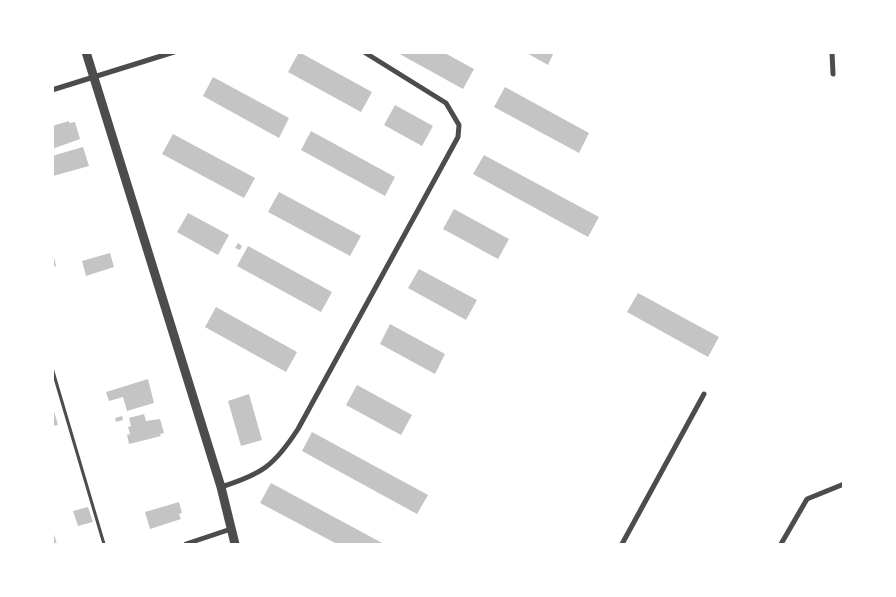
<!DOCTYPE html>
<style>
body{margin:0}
#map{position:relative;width:896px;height:597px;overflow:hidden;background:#fff;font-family:Roboto,sans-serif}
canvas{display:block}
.frame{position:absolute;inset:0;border:54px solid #fff;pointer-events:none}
</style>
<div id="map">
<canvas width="896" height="597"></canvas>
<div class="frame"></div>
</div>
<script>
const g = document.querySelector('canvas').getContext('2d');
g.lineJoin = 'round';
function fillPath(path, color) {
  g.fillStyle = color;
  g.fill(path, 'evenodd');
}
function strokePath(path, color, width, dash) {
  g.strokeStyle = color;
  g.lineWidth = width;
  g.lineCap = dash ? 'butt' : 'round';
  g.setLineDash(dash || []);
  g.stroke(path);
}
fillPath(new Path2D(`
 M 299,52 L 372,92 L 361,112 L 288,72 Z
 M 396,52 L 443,52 L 474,69 L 463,89 Z
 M 525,52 L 554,52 L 548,65 Z
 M 213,77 L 289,118 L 279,138 L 203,96 Z
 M 505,87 L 589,133 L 579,153 L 494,107 Z
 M 395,105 L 433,126 L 422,146 L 384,125 Z
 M 69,121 L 69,123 L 75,122 L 80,139 L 52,149 L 52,126 Z
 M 311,131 L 395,177 L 385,196 L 301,150 Z
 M 173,134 L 255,178 L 244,198 L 162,154 Z
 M 83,147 L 89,166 L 53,176 L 52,156 Z
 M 484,155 L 599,217 L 588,237 L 473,174 Z
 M 279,192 L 361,236 L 350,256 L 268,212 Z
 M 454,209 L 509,239 L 498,259 L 443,229 Z
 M 188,213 L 229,235 L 218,255 L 177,232 Z
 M 238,243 L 242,246 L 240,250 L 235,248 Z
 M 248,246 L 332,292 L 321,312 L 237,266 Z
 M 110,253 L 114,267 L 86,276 L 82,261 Z
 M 54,257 L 56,266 L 52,267 L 52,258 Z
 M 419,269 L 477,300 L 466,320 L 408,288 Z
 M 638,293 L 719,337 L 708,357 L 627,312 Z
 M 216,307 L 297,352 L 286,372 L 205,327 Z
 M 390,324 L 445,354 L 435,374 L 380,344 Z
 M 148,379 L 154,403 L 127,411 L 123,397 L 109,401 L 106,392 Z
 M 357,385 L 412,415 L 401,435 L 346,405 Z
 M 249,394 L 262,440 L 241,446 L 228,401 Z
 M 54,411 L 58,425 L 52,426 L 52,412 Z
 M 144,414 L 146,421 L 160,419 L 164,433 L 160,434 L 161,436 L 129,444 L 127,435 L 130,434 L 128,427 L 131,426 L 129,418 Z
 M 122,416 L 123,420 L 116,422 L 115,418 Z
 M 312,432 L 428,495 L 417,514 L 302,451 Z
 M 271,483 L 384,544 L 337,544 L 260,503 Z
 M 179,502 L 182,513 L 179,514 L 181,519 L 150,529 L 145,512 Z
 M 88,507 L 93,522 L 78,526 L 73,511 Z
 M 52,531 L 53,531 L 57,544 L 52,544 Z`), '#c4c4c4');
strokePath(new Path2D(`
 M 52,368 L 104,544`), '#4c4c4c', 3);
strokePath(new Path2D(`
 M 832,52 L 833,74
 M 52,90 L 174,52
 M 221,487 C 262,474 274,466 298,429 L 458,137 L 459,125 L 446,103 L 364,52
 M 186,544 L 231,529
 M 622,544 L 704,394
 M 781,544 L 807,499 L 844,484`), '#4c4c4c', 5);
strokePath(new Path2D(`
 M 86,52 L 221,487 L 235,544`), '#4c4c4c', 9);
</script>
